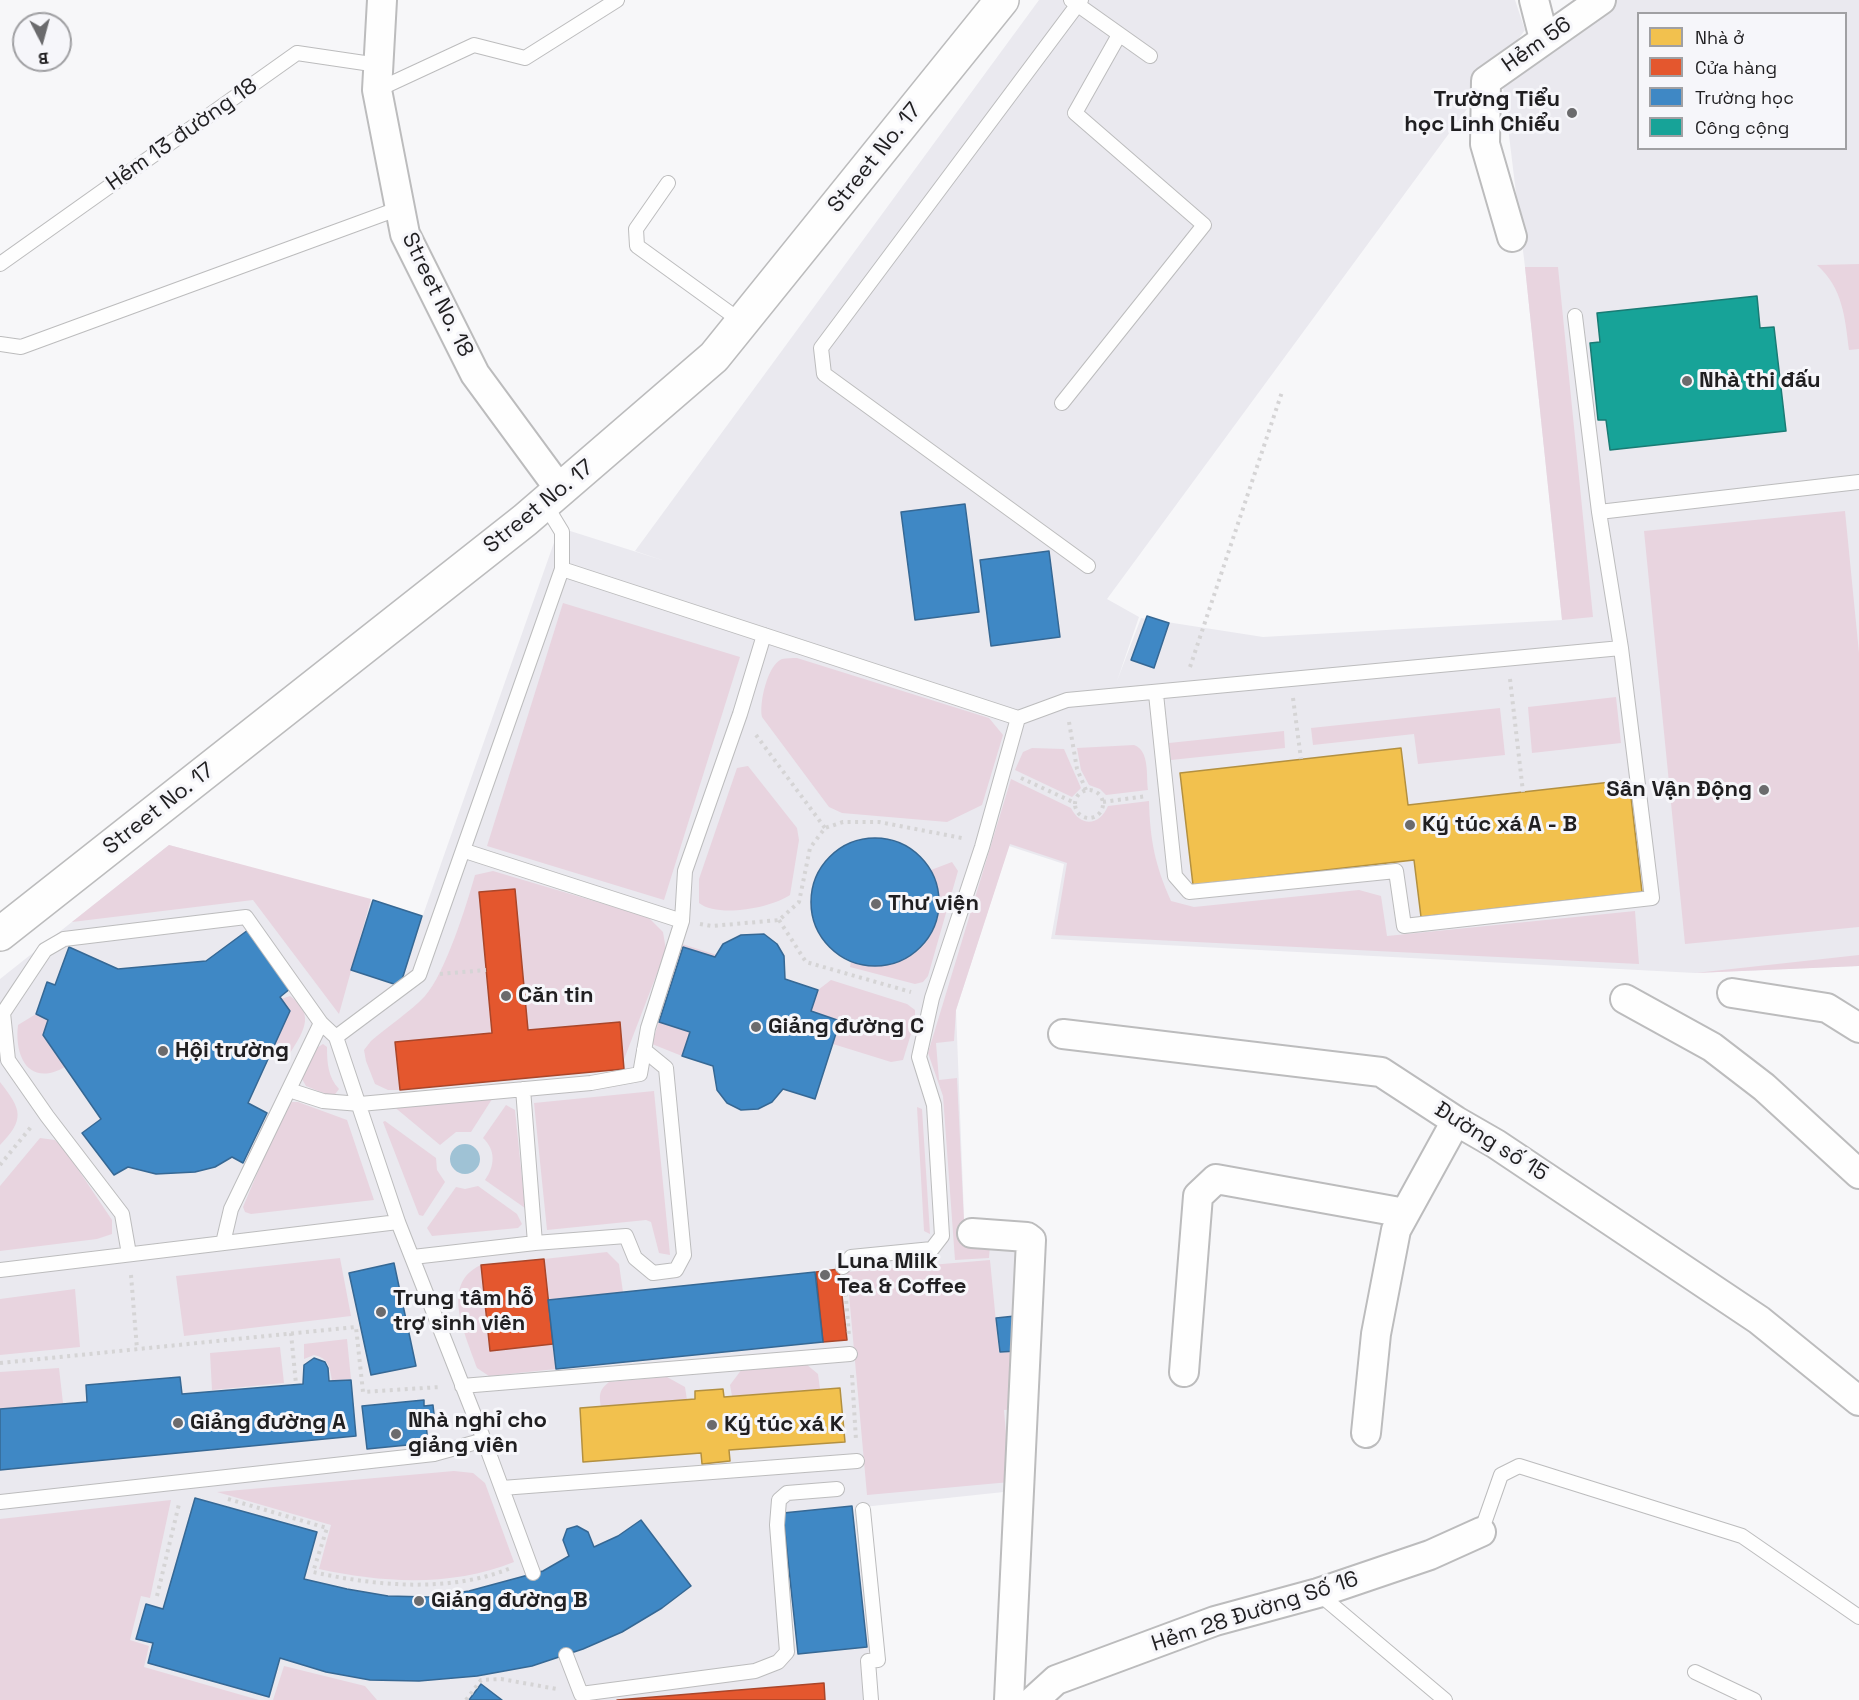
<!DOCTYPE html>
<meta charset="utf-8">
<style>
body{margin:0}
#map{position:relative;width:1859px;height:1700px;overflow:hidden;background:#f7f7f9;font-family:"Space Grotesk",sans-serif}
canvas{display:block}
.legend{position:absolute;left:1637px;top:12px;width:210px;height:138px;box-sizing:border-box;background:#f6f6fa;border:2px solid #a0a0a3;margin:0;padding:8px 10px;list-style:none;font-size:18px;color:#201f21}
.legend li{display:flex;align-items:center;gap:12px;height:30px}
.legend b{width:30px;border:2px solid #a0a0a3}
.north{position:absolute;left:12px;top:12px;width:60px;height:60px;box-sizing:border-box;background:#f6f6fa;border:2px solid #a0a0a3;border-radius:50%;rotate:174deg;font-size:16px;font-weight:700;line-height:24px;text-align:center;color:#201f21}
.north::after{content:'';display:block;margin:auto;width:21px;height:27px;background:#6b6b6d;clip-path:polygon(50% 0,100% 100%,50% 72%,0 100%)}
</style>
<div id="map">
<canvas width="1859" height="1700"></canvas>
<ul class="legend">
<li><b style="height:16px;background:#f2c14e"></b>Nhà ở</li>
<li><b style="height:16px;background:#e4572e"></b>Cửa hàng</li>
<li><b style="height:16px;background:#3f88c5"></b>Trường học</li>
<li><b style="height:16px;background:#17a398"></b>Công cộng</li>
</ul>
<div class="north">B</div>
</div>
<script>
const g = document.querySelector('canvas').getContext('2d');
g.lineJoin = 'round';
function fillPath(path, color) {
  g.fillStyle = color;
  g.fill(path, 'evenodd');
}
function strokePath(path, color, width, dash) {
  g.strokeStyle = color;
  g.lineWidth = width;
  g.lineCap = dash ? 'butt' : 'round';
  g.setLineDash(dash || []);
  g.stroke(path);
}
function label(font, color, halo, rows, align = 'center') {
  g.font = font + ' "Space Grotesk",sans-serif';
  g.lineWidth = 6;
  g.setLineDash([]);
  g.textBaseline = 'middle';
  g.strokeStyle = halo;
  g.fillStyle = color;
  for (const [text, x, y, turn = 0] of rows) {
    g.save();
    g.translate(x, y);
    g.rotate((+turn || 0) * Math.PI / 180);
    g.textAlign = isNaN(turn) ? turn : align;
    if (halo) g.strokeText(text, 0, 0);
    g.fillText(text, 0, 0);
    g.restore();
  }
}
fillPath(new Path2D(`
 M 1039,0 L 1515,0 L 1525,30 L 1107,599 L 1139,617 L 1117,681 L 1141,618 L 1263,637 L 1562,620 L 1525,267 L 1502,78 L 1617,0 L 1859,0 L 1859,966 L 1695,973 L 1051,939 L 1064,864 L 1009,846 L 956,1010 L 965,1242 L 1026,1242 L 1013,1491 L 863,1507 L 876,1700 L 0,1700 L 0,979 L 169,845 L 423,915 L 557,534 L 567,530 L 665,561 L 635,551 ZM 1638,14 L 1846,14 L 1846,148 L 1638,148 Z`), '#eae9ef');
fillPath(new Path2D(`
 M 1859,264 L 1859,349 L 1849,350 C 1845,318 1843,288 1817,265 Z
 M 1525,267 L 1558,267 L 1593,617 L 1562,620 Z
 M 1845,511 L 1859,653 L 1859,927 L 1685,944 L 1644,531 Z
 M 563,603 L 740,657 L 664,900 L 487,846 Z
 M 797,658 L 989,718 L 1003,735 L 982,805 L 947,822 L 842,813 L 829,807 L 762,717 C 759,704 767,665 782,659 C 786,658 793,658 797,658 Z
 M 1616,697 L 1621,743 L 1532,753 L 1528,707 Z
 M 1500,708 L 1505,755 L 1418,764 L 1414,734 L 1313,745 L 1311,728 Z
 M 1284,731 L 1285,748 L 1171,760 L 1169,743 Z
 M 1134,745 C 1150,751 1146,775 1148,790 L 1106,795 L 1100,789 L 1089,785 L 1081,770 L 1077,748 Z
 M 1032,748 L 1064,749 L 1081,788 L 1072,797 L 1015,770 L 1023,752 Z
 M 748,766 L 797,828 L 799,840 L 790,895 C 771,908 718,918 699,903 L 699,879 L 737,768 Z
 M 1011,779 L 1071,808 C 1081,828 1100,825 1108,806 L 1149,801 C 1150,840 1155,865 1171,901 L 1194,907 L 1359,890 L 1381,896 L 1387,936 L 1635,911 L 1639,964 L 1055,935 L 1067,863 L 1010,844 L 956,1010 L 954,1041 L 936,1043 L 939,1080 L 957,1078 L 965,1242 L 990,1245 L 989,1258 L 955,1260 L 943,1096 L 928,1053 Z
 M 169,845 L 371,899 L 339,1014 L 253,900 L 72,922 Z
 M 952,862 L 958,871 L 928,976 L 923,982 L 915,984 L 850,967 L 851,962 C 913,979 957,929 931,870 Z
 M 493,871 L 648,917 L 663,932 L 666,950 L 623,1062 L 619,1022 L 528,1030 L 514,889 L 479,892 L 492,1033 L 395,1042 L 400,1090 L 388,1090 L 375,1084 L 366,1061 L 364,1050 L 371,1041 C 388,1026 410,1012 425,996 C 445,974 467,904 475,875 Z
 M 682,944 L 717,955 L 715,957 L 684,947 L 659,1022 L 690,1032 L 682,1056 L 652,1044 Z
 M 1859,955 L 1859,966 L 1695,973 Z
 M 831,980 L 907,1004 L 915,1010 L 915,1021 L 903,1060 L 891,1062 L 833,1044 L 840,1021 L 811,1011 L 818,990 Z
 M 290,996 C 318,1015 301,1035 287,1058 L 280,1059 L 270,1053 L 290,1011 L 281,999 Z
 M 36,1014 L 48,1020 L 43,1035 L 65,1067 C 30,1087 14,1058 18,1025 Z
 M 323,1044 L 327,1047 C 327,1063 328,1077 339,1089 L 333,1097 L 306,1086 L 302,1079 L 315,1049 Z
 M 0,1082 C 22,1110 25,1119 0,1145 Z
 M 654,1091 L 670,1255 L 659,1253 L 651,1222 L 646,1220 L 547,1230 L 534,1103 Z
 M 494,1096 L 471,1132 L 456,1132 L 440,1145 L 392,1105 Z
 M 292,1102 L 298,1102 L 347,1120 L 374,1200 L 251,1214 L 245,1212 L 243,1207 L 286,1105 Z
 M 506,1105 L 515,1110 L 525,1208 L 485,1180 C 495,1166 496,1150 483,1138 Z
 M 917,1107 L 922,1109 L 930,1234 L 924,1231 Z
 M 385,1121 L 436,1158 L 437,1170 L 445,1182 L 423,1216 L 419,1215 L 383,1122 Z
 M 40,1138 L 55,1140 L 65,1150 L 112,1220 L 112,1234 L 97,1239 L 0,1251 L 0,1186 Z
 M 478,1186 L 517,1214 L 522,1224 L 518,1228 L 432,1236 L 427,1228 L 456,1187 L 465,1189 Z
 M 607,1252 L 619,1264 L 623,1292 L 548,1300 L 544,1259 Z
 M 340,1258 L 351,1316 L 184,1336 L 176,1276 Z
 M 990,1260 L 999,1353 L 1020,1351 L 1017,1409 L 1004,1410 L 1010,1482 L 867,1495 L 847,1272 Z
 M 481,1265 L 490,1350 L 553,1344 L 556,1369 L 489,1376 L 477,1368 C 466,1335 439,1284 481,1265 Z
 M 75,1289 L 80,1347 L 0,1355 L 0,1299 Z
 M 347,1339 L 351,1379 L 332,1381 C 330,1368 329,1358 314,1355 L 304,1359 L 304,1344 Z
 M 280,1347 L 284,1383 L 212,1390 L 210,1353 Z
 M 806,1364 L 818,1374 L 820,1389 L 732,1396 L 730,1385 L 742,1369 Z
 M 59,1368 L 63,1403 L 0,1409 L 0,1372 Z
 M 667,1377 L 685,1387 L 687,1400 L 601,1407 C 599,1395 599,1390 609,1382 Z
 M 454,1471 L 473,1473 L 485,1483 L 514,1562 C 452,1587 383,1583 319,1569 L 331,1525 L 217,1492 Z
 M 171,1500 L 150,1598 L 141,1596 L 130,1640 L 149,1646 L 144,1667 L 259,1700 L 0,1700 L 0,1519 Z
 M 284,1666 L 365,1686 L 377,1700 L 273,1700 Z`), '#e8d4df');
fillPath(new Path2D(`
 M450 1159a15 15 0 1 1 30 0a15 15 0 1 1-30 0Z`), '#9fc2d5');
const homes = new Path2D(`
 M 1401,748 L 1408,805 L 1629,780 L 1642,892 L 1421,917 L 1414,860 L 1193,885 L 1180,773 Z
 M 840,1388 L 845,1442 L 729,1450 L 730,1461 L 702,1464 L 701,1453 L 583,1462 L 580,1408 L 695,1399 L 695,1391 L 723,1389 L 724,1397 Z`);
fillPath(homes, '#f2c14e');
strokePath(homes, '#b39040', 1.5);
const shops = new Path2D(`
 M 515,889 L 528,1030 L 620,1022 L 624,1069 L 400,1090 L 395,1042 L 492,1033 L 479,892 Z
 M 544,1259 L 553,1344 L 490,1351 L 481,1265 Z
 M 839,1269 L 847,1340 L 823,1342 L 816,1272 Z
 M 824,1683 L 825,1700 L 617,1700 Z`);
fillPath(shops, '#e4572e');
strokePath(shops, '#a9462a', 1.5);
const schools = new Path2D(`
 M 965,504 L 979,612 L 915,620 L 901,512 Z
 M 1049,551 L 1060,637 L 991,646 L 980,560 Z
 M 1147,616 L 1169,623 L 1154,668 L 1131,660 Z
 M811 902a64 64 0 1 1 128 0a64 64 0 1 1-128 0Z
 M 373,900 L 422,916 L 400,986 L 351,970 Z
 M 248,930 L 291,988 L 280,997 L 290,1011 L 248,1103 L 267,1113 L 243,1163 L 232,1157 L 215,1167 L 195,1172 L 156,1174 L 128,1167 L 114,1175 L 82,1133 L 101,1119 L 43,1035 L 48,1020 L 36,1014 L 47,982 L 55,985 L 69,947 L 118,969 L 206,961 Z
 M 764,934 L 777,944 L 784,956 L 785,979 L 818,990 L 811,1011 L 840,1021 L 815,1099 L 783,1089 L 772,1102 L 758,1109 L 741,1110 L 727,1103 L 717,1090 L 713,1066 L 682,1056 L 690,1032 L 659,1022 L 683,947 L 715,957 L 723,944 L 741,935 Z
 M 394,1263 L 416,1366 L 371,1375 L 349,1273 Z
 M 815,1272 L 823,1342 L 556,1369 L 548,1300 Z
 M 1015,1316 L 1018,1351 L 1000,1352 L 996,1318 Z
 M 314,1358 L 325,1362 L 328,1368 L 329,1381 L 351,1380 L 356,1436 L 0,1470 L 0,1409 L 87,1402 L 86,1385 L 180,1377 L 182,1394 L 303,1384 L 304,1365 Z
 M 424,1400 L 424,1406 L 433,1405 L 435,1423 L 426,1424 L 428,1443 L 367,1449 L 362,1406 Z
 M 195,1498 L 317,1532 L 304,1579 L 347,1589 L 388,1596 L 428,1597 L 469,1591 L 543,1571 L 569,1556 L 563,1540 L 567,1529 L 577,1526 L 588,1532 L 594,1547 L 618,1536 L 641,1520 L 691,1586 L 662,1608 L 622,1632 L 583,1649 L 532,1666 L 477,1676 L 419,1681 L 370,1680 L 326,1672 L 280,1658 L 269,1697 L 148,1663 L 153,1643 L 136,1639 L 146,1604 L 163,1609 Z
 M 852,1506 L 867,1647 L 798,1654 L 783,1513 Z
 M 481,1684 L 502,1700 L 469,1700 Z`);
fillPath(schools, '#3f88c5');
strokePath(schools, '#366894', 1.5);
const public = new Path2D(`
 M 1757,296 L 1760,328 L 1774,327 L 1786,431 L 1610,450 L 1606,420 L 1598,420 L 1590,343 L 1600,342 L 1597,313 Z`);
fillPath(public, '#17a398');
strokePath(public, '#1a7b74', 1.5);
const service = new Path2D(`
 M 1071,0 L 1150,56
 M 1081,0 L 821,348 L 824,374 L 1088,566
 M 377,90 L 474,45 L 525,58 L 617,0
 M 668,183 L 636,229 L 637,246 L 742,322
 M 0,264 L 297,53 L 378,65
 M 1575,316 L 1599,512 L 1621,648
 M 0,344 L 21,347 L 400,208
 M 1062,403 L 1204,225 L 1075,113 L 1119,35
 M 1599,512 L 1859,482
 M 562,569 L 1018,718 L 1067,700 L 1621,648 L 1652,898 L 1404,926 L 1396,871 L 1189,892 L 1175,876 L 1156,694
 M 465,851 L 682,921
 M 336,1037 L 419,975 L 562,569 L 562,532 L 545,504
 M 523,1089 L 535,1243
 M 289,1090 L 323,1101 L 360,1104 L 591,1083 L 640,1074 L 648,1028 L 682,921 L 685,871 L 740,714 L 764,635
 M 223,1243 L 231,1209 L 321,1023
 M 129,1254 L 122,1214 L 47,1116 L 8,1060 L 3,1013 L 45,950 L 64,939 L 246,917 L 321,1023 L 336,1037 L 398,1222 L 484,1440 L 533,1573
 M 413,1257 L 535,1243 L 626,1236 L 635,1258 L 653,1273 L 676,1270 L 684,1255 L 666,1068 L 644,1050
 M 843,1267 L 851,1257 L 932,1249 L 942,1236 L 934,1105 L 919,1057 L 932,998 L 982,847 L 1018,718
 M 0,1270 L 398,1222
 M 462,1386 L 850,1354
 M 502,1488 L 857,1461
 M 0,1502 L 434,1454 L 484,1440
 M 863,1510 L 878,1660 L 868,1661 L 871,1700
 M 1481,1532 L 1501,1475 L 1519,1466 L 1742,1536 L 1859,1617
 M 1318,1593 L 1445,1700
 M 566,1655 L 581,1694 L 755,1671 L 778,1662 L 787,1652 L 777,1525 L 779,1500 L 787,1493 L 837,1489
 M 1695,1672 L 1754,1700`);
const minor = new Path2D(`
 M 382,0 L 377,90 L 405,234 L 475,374 L 561,491
 M 1534,0 L 1544,39
 M 1512,237 L 1485,144 L 1486,81 L 1601,0
 M 1732,993 L 1827,1008 L 1859,1028
 M 1625,999 L 1712,1047 L 1764,1087 L 1859,1174
 M 1063,1034 L 1381,1072 L 1456,1121 L 1496,1144 L 1759,1320 L 1859,1401
 M 972,1233 L 1027,1237 L 1031,1240 L 1009,1700
 M 1184,1372 L 1198,1196 L 1216,1179 L 1405,1213
 M 1366,1433 L 1376,1334 L 1396,1230 L 1456,1121
 M 1034,1700 L 1056,1680 L 1215,1621 L 1318,1593 L 1430,1555 L 1481,1532`);
const tertiary = new Path2D(`
 M 0,934 L 525,520 L 714,357 L 1002,0`);
strokePath(service, '#bcbcbd', 16);
strokePath(minor, '#bcbcbd', 32);
strokePath(tertiary, '#bcbcbd', 36);
strokePath(new Path2D(`
 M 1190,667 L 1282,392
 M 1510,679 L 1523,792
 M 1293,698 L 1301,759
 M 1069,722 L 1077,769 L 1086,790
 M 756,735 L 825,828
 M 1021,778 L 1075,803
 M1075 804a14 14 0 1 1 28 0a14 14 0 1 1-28 0Z
 M 1103,802 L 1147,796
 M 779,920 L 806,962 L 911,992
 M 700,924 L 712,926 L 779,920 L 799,902 L 810,848 L 825,828 L 843,822 L 879,822 L 962,838
 M 440,974 L 486,970
 M 0,1165 L 31,1127
 M 131,1275 L 137,1349
 M 845,1286 L 849,1335
 M 291,1333 L 296,1384
 M 0,1363 L 356,1327 L 363,1392 L 440,1387
 M 852,1375 L 856,1440
 M 228,1499 L 327,1528 L 313,1572 C 376,1586 450,1593 511,1568
 M 157,1596 L 179,1504
 M 466,1700 L 481,1680 L 501,1679 L 557,1689`), '#d5d4d5', 4, [3, 4.5]);
strokePath(service, '#fefefe', 14);
strokePath(minor, '#fefefe', 28);
strokePath(tertiary, '#fefefe', 33);
for (const [x, y, r, color] of [
 [1572,113,6,"#6b6b6d"],
 [1687,381,6,"#6b6b6d"],
 [1764,790,6,"#6b6b6d"],
 [1410,825,6,"#6b6b6d"],
 [876,904,6,"#6b6b6d"],
 [506,996,6,"#6b6b6d"],
 [756,1027,6,"#6b6b6d"],
 [163,1051,6,"#6b6b6d"],
 [825,1275,6,"#6b6b6d"],
 [381,1312,6,"#6b6b6d"],
 [178,1423,6,"#6b6b6d"],
 [712,1425,6,"#6b6b6d"],
 [396,1434,6,"#6b6b6d"],
 [419,1601,6,"#6b6b6d"]
]) {
  const dot = new Path2D();
  dot.arc(x, y, r, 0, 2 * Math.PI);
  g.fillStyle = color;
  g.fill(dot);
  strokePath(dot, '#f6f6fa', 2);
}
label('22px', '#201f21', '#f6f6fa', [
 ["Hẻm 56",1537,45,-35],
 ["Hẻm 13 đường 18",182,135,-35],
 ["Street No. 17",875,158,-51],
 ["Street No. 18",437,295,64],
 ["Street No. 17",539,507,-39],
 ["Street No. 17",159,809,-38],
 ["Đường số 15",1491,1142,32],
 ["Hẻm 28 Đường Số 16",1255,1612,-18]
]);
label('bold 22px', '#201f21', '#f6f6fa', [
 ["Trường Tiểu",1560,100,"right"],
 ["học Linh Chiểu",1560,125,"right"],
 ["Nhà thi đấu",1699,381],
 ["Sân Vận Động",1752,790,"right"],
 ["Ký túc xá A - B",1422,825],
 ["Thư viện",888,904],
 ["Căn tin",518,996],
 ["Giảng đường C",768,1027],
 ["Hội trường",175,1051],
 ["Luna Milk",837,1262],
 ["Tea & Coffee",837,1287],
 ["Trung tâm hỗ",393,1299],
 ["trợ sinh viên",393,1324],
 ["Nhà nghỉ cho",408,1421],
 ["giảng viên",408,1446],
 ["Giảng đường A",190,1423],
 ["Ký túc xá K",724,1425],
 ["Giảng đường B",431,1601]
], 'left');
</script>
